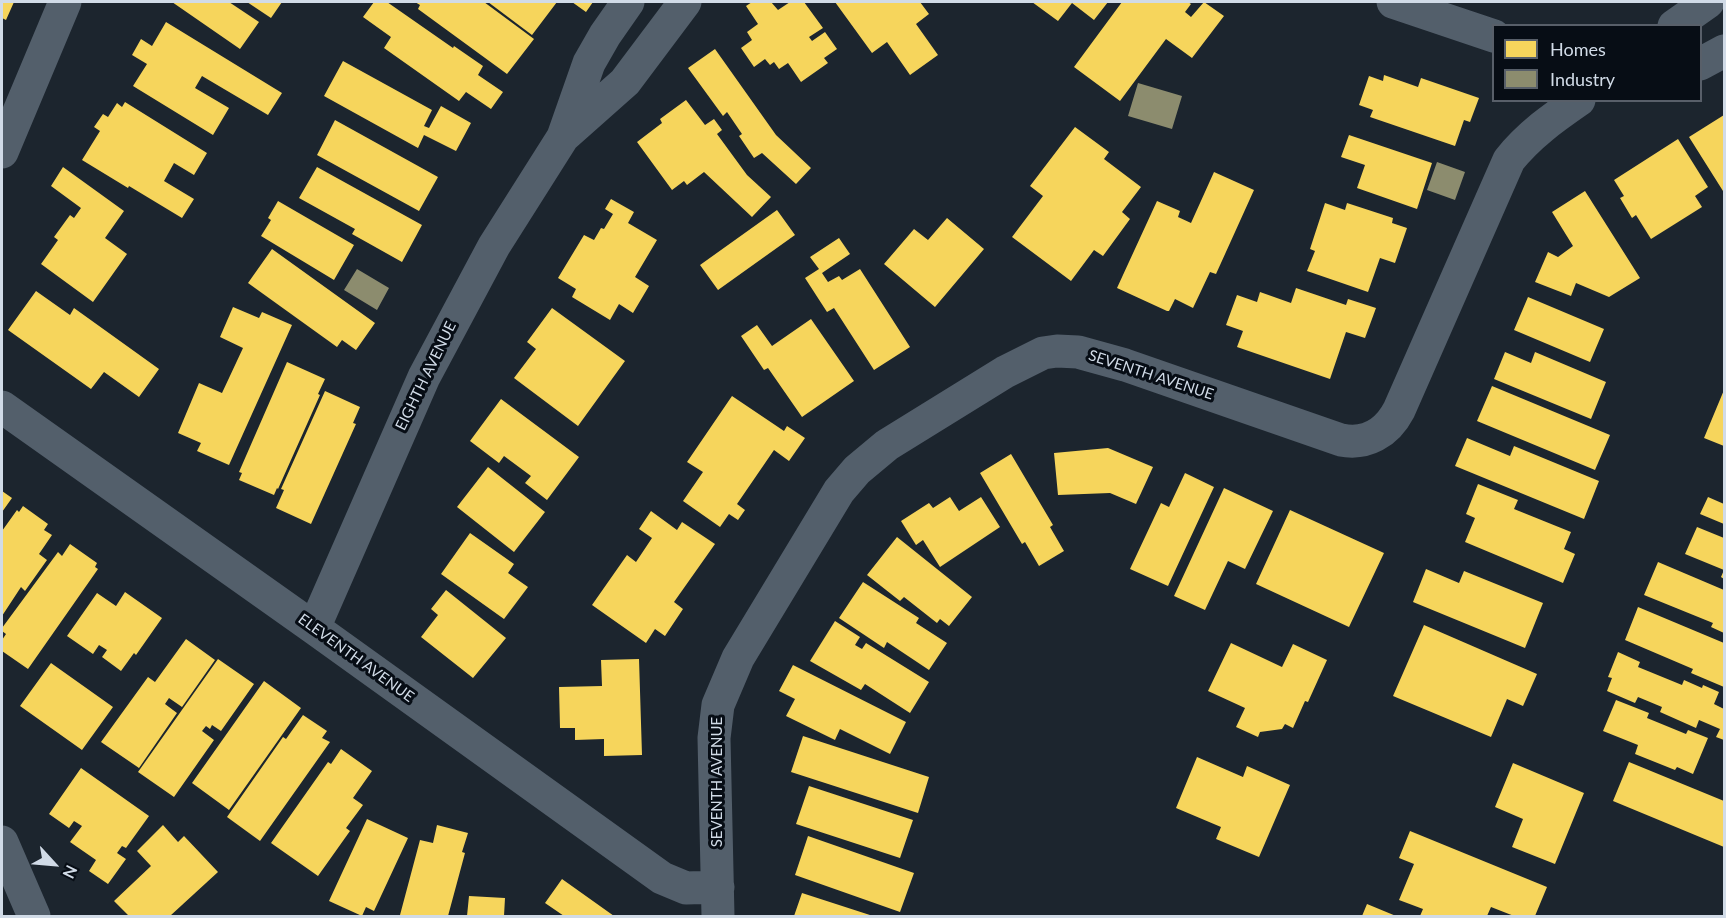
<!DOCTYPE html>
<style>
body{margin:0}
#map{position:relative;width:1726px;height:918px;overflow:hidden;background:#1c252e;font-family:Lato,sans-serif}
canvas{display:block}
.frame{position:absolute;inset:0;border:3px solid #d1dbe7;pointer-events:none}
.legend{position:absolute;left:1492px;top:24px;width:210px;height:78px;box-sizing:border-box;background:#070d15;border:2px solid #585f69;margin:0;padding:8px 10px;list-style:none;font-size:18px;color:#d1dbe7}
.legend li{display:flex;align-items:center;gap:12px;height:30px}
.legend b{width:30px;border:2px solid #585f69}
.north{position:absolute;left:24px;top:834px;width:60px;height:60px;-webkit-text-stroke:4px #070d15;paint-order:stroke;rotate:116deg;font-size:16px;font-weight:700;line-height:24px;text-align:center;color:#d1dbe7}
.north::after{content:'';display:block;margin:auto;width:21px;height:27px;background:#d1dbe7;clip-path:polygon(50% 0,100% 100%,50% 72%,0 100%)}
</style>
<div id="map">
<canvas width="1726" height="918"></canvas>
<div class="frame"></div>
<ul class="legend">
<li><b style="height:16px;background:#f6d55c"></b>Homes</li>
<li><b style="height:16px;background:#8c8c6e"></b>Industry</li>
</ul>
<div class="north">N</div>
</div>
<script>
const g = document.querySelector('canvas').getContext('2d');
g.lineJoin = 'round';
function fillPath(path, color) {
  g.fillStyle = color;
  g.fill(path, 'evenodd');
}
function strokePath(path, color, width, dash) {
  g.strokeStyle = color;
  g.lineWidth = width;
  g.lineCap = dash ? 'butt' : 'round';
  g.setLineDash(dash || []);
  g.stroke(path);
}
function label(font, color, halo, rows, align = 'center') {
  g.font = font + ' Lato,sans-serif';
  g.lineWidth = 6;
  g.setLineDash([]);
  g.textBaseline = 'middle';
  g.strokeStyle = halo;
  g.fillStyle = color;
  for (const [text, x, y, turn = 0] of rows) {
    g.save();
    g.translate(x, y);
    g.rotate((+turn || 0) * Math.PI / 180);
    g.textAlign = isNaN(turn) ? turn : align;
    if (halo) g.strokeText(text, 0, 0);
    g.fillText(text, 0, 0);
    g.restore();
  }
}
fillPath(new Path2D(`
 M 2,2 L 14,2 L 6,20 L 2,18 Z
 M 172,2 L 229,2 L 259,22 L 240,49 Z
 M 247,2 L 282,2 L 271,18 Z
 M 374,2 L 387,2 L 453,48 L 454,46 L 483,66 L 478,75 L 503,92 L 491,109 L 466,92 L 459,101 L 384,48 L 391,37 L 363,17 Z
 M 415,2 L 484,2 L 534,39 L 507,74 L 418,9 L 420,5 Z
 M 488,2 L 557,2 L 532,35 Z
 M 572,2 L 593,2 L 586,12 Z
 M 752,2 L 771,2 L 778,10 L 790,2 L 804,2 L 823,28 L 809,37 L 812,41 L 825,32 L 837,49 L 824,58 L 828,63 L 801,82 L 788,63 L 779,69 L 774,62 L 770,65 L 765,59 L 754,67 L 741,48 L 752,40 L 747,32 L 758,24 L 746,6 Z
 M 835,2 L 920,2 L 929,14 L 916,24 L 938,55 L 910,75 L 887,42 L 872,53 Z
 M 1032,2 L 1108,2 L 1094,20 L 1072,3 L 1058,21 Z
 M 1122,2 L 1188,2 L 1191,4 L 1185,12 L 1191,17 L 1204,2 L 1224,16 L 1192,58 L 1166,39 L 1120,101 L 1074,67 Z
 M 166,22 L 282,93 L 268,115 L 202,76 L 195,88 L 229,108 L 213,135 L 133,86 L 147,64 L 132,55 L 141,39 L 152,46 Z
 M 715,49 L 776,135 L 811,168 L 796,184 L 762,153 L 754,158 L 739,136 L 742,134 L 727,112 L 723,116 L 688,68 Z
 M 343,61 L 432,110 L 424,126 L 429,128 L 441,106 L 471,123 L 456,151 L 424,135 L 418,148 L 324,96 Z
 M 1384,75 L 1418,87 L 1421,78 L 1479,98 L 1470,122 L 1464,120 L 1455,146 L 1370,117 L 1373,110 L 1359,105 L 1369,76 L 1383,81 Z
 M 686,100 L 705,125 L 714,119 L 722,130 L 717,134 L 747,175 L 771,197 L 752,217 L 704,172 L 687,185 L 684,181 L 672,190 L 637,142 L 662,123 L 660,119 Z
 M 125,102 L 207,153 L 194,175 L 174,163 L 164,181 L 194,199 L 182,218 L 129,186 L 128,188 L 82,160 L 100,131 L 94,127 L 103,114 L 108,117 L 117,103 L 122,107 Z
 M 1724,115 L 1724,190 L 1723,191 L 1689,137 Z
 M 335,120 L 438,177 L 419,211 L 317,155 Z
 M 1075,127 L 1109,152 L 1104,159 L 1141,187 L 1122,212 L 1130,219 L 1103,256 L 1094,250 L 1071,281 L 1012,237 L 1043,196 L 1030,186 Z
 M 1349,135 L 1432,163 L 1417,209 L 1357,188 L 1365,165 L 1341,157 Z
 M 1678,139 L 1708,187 L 1695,196 L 1702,207 L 1651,239 L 1636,215 L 1632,218 L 1620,198 L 1624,196 L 1614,180 Z
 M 63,167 L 124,211 L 105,238 L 127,254 L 93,302 L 41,264 L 58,240 L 54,237 L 70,215 L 74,218 L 81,208 L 51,186 Z
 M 317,167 L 422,225 L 402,262 L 352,234 L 355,229 L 299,198 Z
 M 1214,172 L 1254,190 L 1216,274 L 1210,272 L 1193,308 L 1175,299 L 1169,311 L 1167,311 L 1117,288 L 1157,201 L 1180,211 L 1178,217 L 1191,223 Z
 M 1585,191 L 1640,278 L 1609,297 L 1576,283 L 1571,296 L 1535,282 L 1548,252 L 1558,257 L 1573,246 L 1552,212 Z
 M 611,199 L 634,212 L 628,223 L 657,240 L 635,277 L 649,286 L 633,313 L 619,304 L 610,320 L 572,297 L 576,289 L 558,278 L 584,235 L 594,240 L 601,228 L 604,229 L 613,214 L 605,209 Z
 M 278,201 L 354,245 L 334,280 L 261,236 L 271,220 L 268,218 Z
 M 1325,203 L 1345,210 L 1347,203 L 1393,218 L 1392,223 L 1407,228 L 1395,263 L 1380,258 L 1368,292 L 1307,271 L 1315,251 L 1310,249 Z
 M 777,210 L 795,235 L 718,290 L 700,265 Z
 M 947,218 L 984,249 L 935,307 L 884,264 L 914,229 L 928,240 Z
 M 839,238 L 850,254 L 822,273 L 828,282 L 839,276 L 842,280 L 860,269 L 910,347 L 874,370 L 834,308 L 827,312 L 805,278 L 819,269 L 810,257 Z
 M 272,249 L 375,323 L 356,350 L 342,340 L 337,347 L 248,283 Z
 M 1296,288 L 1346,305 L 1348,299 L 1376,308 L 1365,338 L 1346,332 L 1330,379 L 1237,347 L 1243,331 L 1226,325 L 1237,295 L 1257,302 L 1260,292 L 1291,303 Z
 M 36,291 L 70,315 L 74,308 L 159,369 L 139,397 L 104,372 L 91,389 L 8,330 Z
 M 1528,297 L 1604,329 L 1590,362 L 1514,330 Z
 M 233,307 L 259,318 L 262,312 L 292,325 L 229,465 L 197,451 L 201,443 L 178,433 L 199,383 L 222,393 L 243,348 L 220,337 Z
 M 552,308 L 625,361 L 578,426 L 514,378 L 536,349 L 527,342 Z
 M 811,319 L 854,381 L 802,417 L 768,368 L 764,370 L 741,336 L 757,325 L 772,346 Z
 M 1505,352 L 1531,363 L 1535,352 L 1606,382 L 1591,419 L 1494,379 Z
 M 287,362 L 325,379 L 318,394 L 320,395 L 278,489 L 277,488 L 274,495 L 239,480 L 242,473 L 239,472 Z
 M 1492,386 L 1610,435 L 1595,470 L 1477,421 Z
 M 1724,390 L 1724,446 L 1704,438 Z
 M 325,391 L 360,407 L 353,423 L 356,424 L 311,524 L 276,508 L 284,490 L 281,489 Z
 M 732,396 L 784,431 L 787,426 L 805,438 L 789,461 L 774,450 L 737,504 L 745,510 L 738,520 L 729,514 L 720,527 L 683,501 L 703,472 L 687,462 Z
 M 501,399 L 579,457 L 547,500 L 525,483 L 531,476 L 504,456 L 499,463 L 470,441 Z
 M 1467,438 L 1510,456 L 1514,446 L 1599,481 L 1584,519 L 1455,466 Z
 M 1108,448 L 1153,467 L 1136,504 L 1110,493 L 1058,495 L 1054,453 Z
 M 1011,454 L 1053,525 L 1050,527 L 1064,551 L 1039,566 L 1025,542 L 1022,544 L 980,473 Z
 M 488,467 L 545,512 L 514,552 L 457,507 Z
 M 1185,473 L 1214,487 L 1168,586 L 1130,569 L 1161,503 L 1169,507 Z
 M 1478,484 L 1518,500 L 1514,509 L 1571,532 L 1564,549 L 1575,554 L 1563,583 L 1465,542 L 1475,518 L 1466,514 Z
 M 1224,488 L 1273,511 L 1245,569 L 1228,561 L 1205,610 L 1174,596 Z
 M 2,491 L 12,498 L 2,512 Z
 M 950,497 L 959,511 L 981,497 L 1000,527 L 940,567 L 923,540 L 916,545 L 901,521 L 929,503 L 933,508 Z
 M 1708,497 L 1724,504 L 1724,524 L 1700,514 Z
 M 23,506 L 48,524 L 44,530 L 52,535 L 39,554 L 47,560 L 25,591 L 21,587 L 2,616 L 2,531 L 17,510 L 19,512 Z
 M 1290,510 L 1384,553 L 1349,627 L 1256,584 Z
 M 651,511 L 677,530 L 682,522 L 715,544 L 674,602 L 683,609 L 665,636 L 655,629 L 646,643 L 592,605 L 627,555 L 636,562 L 652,538 L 639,529 Z
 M 1697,527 L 1724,538 L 1724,579 L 1721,577 L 1724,570 L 1685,554 Z
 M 470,533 L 514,564 L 508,573 L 528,587 L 504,619 L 441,574 Z
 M 897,537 L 972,597 L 949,626 L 940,619 L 937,623 L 904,597 L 900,601 L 867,575 Z
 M 70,544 L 97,563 L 95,567 L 98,569 L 28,669 L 2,651 L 2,640 L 6,634 L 2,631 L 2,628 L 58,552 L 62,556 Z
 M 1658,562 L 1724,590 L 1724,633 L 1711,627 L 1713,623 L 1644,595 Z
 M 1426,569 L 1459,583 L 1464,571 L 1543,603 L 1525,648 L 1413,602 Z
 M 863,582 L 919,618 L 916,623 L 947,643 L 929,670 L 887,642 L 884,648 L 839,618 Z
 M 446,590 L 506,638 L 473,678 L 421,637 L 438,615 L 431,609 Z
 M 125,592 L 162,618 L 136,655 L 134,653 L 121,671 L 102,657 L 107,650 L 99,645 L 93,654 L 67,636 L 97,593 L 116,606 Z
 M 1638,607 L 1724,643 L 1724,687 L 1691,673 L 1693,669 L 1625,640 Z
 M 835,621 L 860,637 L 855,645 L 862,649 L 866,643 L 929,682 L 910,713 L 865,684 L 861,690 L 810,661 Z
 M 1424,625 L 1537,674 L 1523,706 L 1507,699 L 1491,737 L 1393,696 Z
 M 186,639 L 215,660 L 182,707 L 169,698 L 165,704 L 177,713 L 139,768 L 101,742 L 148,677 L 155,682 Z
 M 1231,643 L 1282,667 L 1293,644 L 1327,660 L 1308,702 L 1305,701 L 1293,728 L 1285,724 L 1282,729 L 1260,732 L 1258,737 L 1236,727 L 1245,708 L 1208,691 Z
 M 1618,652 L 1640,662 L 1638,667 L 1682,685 L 1684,680 L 1702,688 L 1703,685 L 1719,692 L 1714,704 L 1724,709 L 1724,740 L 1716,737 L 1720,729 L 1699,720 L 1696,728 L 1660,712 L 1662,707 L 1638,697 L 1635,703 L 1607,691 L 1612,678 L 1608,677 Z
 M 218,659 L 254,684 L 221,731 L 212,725 L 210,729 L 206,726 L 202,731 L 214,740 L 174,797 L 138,772 Z
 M 639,659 L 642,755 L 604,756 L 604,739 L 575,740 L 575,728 L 560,728 L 559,687 L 602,686 L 601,660 Z
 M 51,663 L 113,707 L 82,750 L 20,706 Z
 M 793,665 L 906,722 L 890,754 L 840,729 L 835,740 L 786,716 L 795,699 L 779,691 Z
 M 264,681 L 301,708 L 229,810 L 192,783 Z
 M 1616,700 L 1649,713 L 1647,718 L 1686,734 L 1688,730 L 1708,738 L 1693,774 L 1677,767 L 1675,770 L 1635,754 L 1638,745 L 1603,731 Z
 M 303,715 L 327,731 L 322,738 L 330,742 L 260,841 L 227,817 L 283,737 L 286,739 Z
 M 803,736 L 929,777 L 918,813 L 791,772 Z
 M 341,749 L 372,771 L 353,798 L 363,805 L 346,828 L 350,831 L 318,876 L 271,843 L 328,762 L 331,764 Z
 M 1197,757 L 1243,777 L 1247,766 L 1290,785 L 1259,857 L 1216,839 L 1221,827 L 1176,808 Z
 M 1629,762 L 1724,801 L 1724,847 L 1613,801 Z
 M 1513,763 L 1584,793 L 1555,864 L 1512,847 L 1523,819 L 1495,807 Z
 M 81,768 L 149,816 L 126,848 L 122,846 L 117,853 L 126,859 L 108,884 L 89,871 L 96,860 L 70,842 L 82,826 L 74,821 L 69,828 L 49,814 Z
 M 809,786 L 913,820 L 900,858 L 796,824 Z
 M 367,819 L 408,838 L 374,911 L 366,907 L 362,916 L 329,901 Z
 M 163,825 L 178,842 L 184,836 L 218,872 L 170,916 L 129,916 L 114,901 L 151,866 L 137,851 Z
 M 437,825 L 468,833 L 462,852 L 465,853 L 448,916 L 400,915 L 420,840 L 433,843 Z
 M 1410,831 L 1547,887 L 1535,916 L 1514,916 L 1491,907 L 1487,916 L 1420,916 L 1423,909 L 1399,900 L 1414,864 L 1399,858 Z
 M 808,836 L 914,873 L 900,912 L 795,875 Z
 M 562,879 L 614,916 L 564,916 L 545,903 Z
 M 802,893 L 873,916 L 794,916 Z
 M 469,896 L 505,898 L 504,916 L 467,916 Z
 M 1367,904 L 1396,916 L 1362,916 Z`), '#f6d55c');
fillPath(new Path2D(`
 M 1138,83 L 1182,96 L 1172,129 L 1128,116 Z
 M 1437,162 L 1465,172 L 1455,200 L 1427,190 Z
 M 357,269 L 389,288 L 377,310 L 344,290 Z`), '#8c8c6e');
strokePath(new Path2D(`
 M 1393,2 L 1494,36
 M 1674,26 L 1708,2
 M 1700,64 L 1724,51
 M 563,137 L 625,82 L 685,2
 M 2,152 L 65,2
 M 2,407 L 314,628 L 662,878 L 686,888 L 718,887
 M 314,628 L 424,377 L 494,246 L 563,137 L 589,63 L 605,35 L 628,2
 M 2,842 L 34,916
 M 718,916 L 714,738 L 718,705 L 738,658 L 839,491 L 857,470 L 887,445 L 1005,372 L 1043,353 L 1057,351 L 1078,352 L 1125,365 L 1341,440 C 1366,445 1387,433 1399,410 L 1509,160 C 1529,135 1553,118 1579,100`), '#535f6b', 33);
label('15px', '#d1dbe7', '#070d15', [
 ["SEVENTH AVENUE",1151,375,18],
 ["EIGHTH AVENUE",426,376,-64],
 ["ELEVENTH AVENUE",356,658,36],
 ["SEVENTH AVENUE",717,782,-90]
]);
</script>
